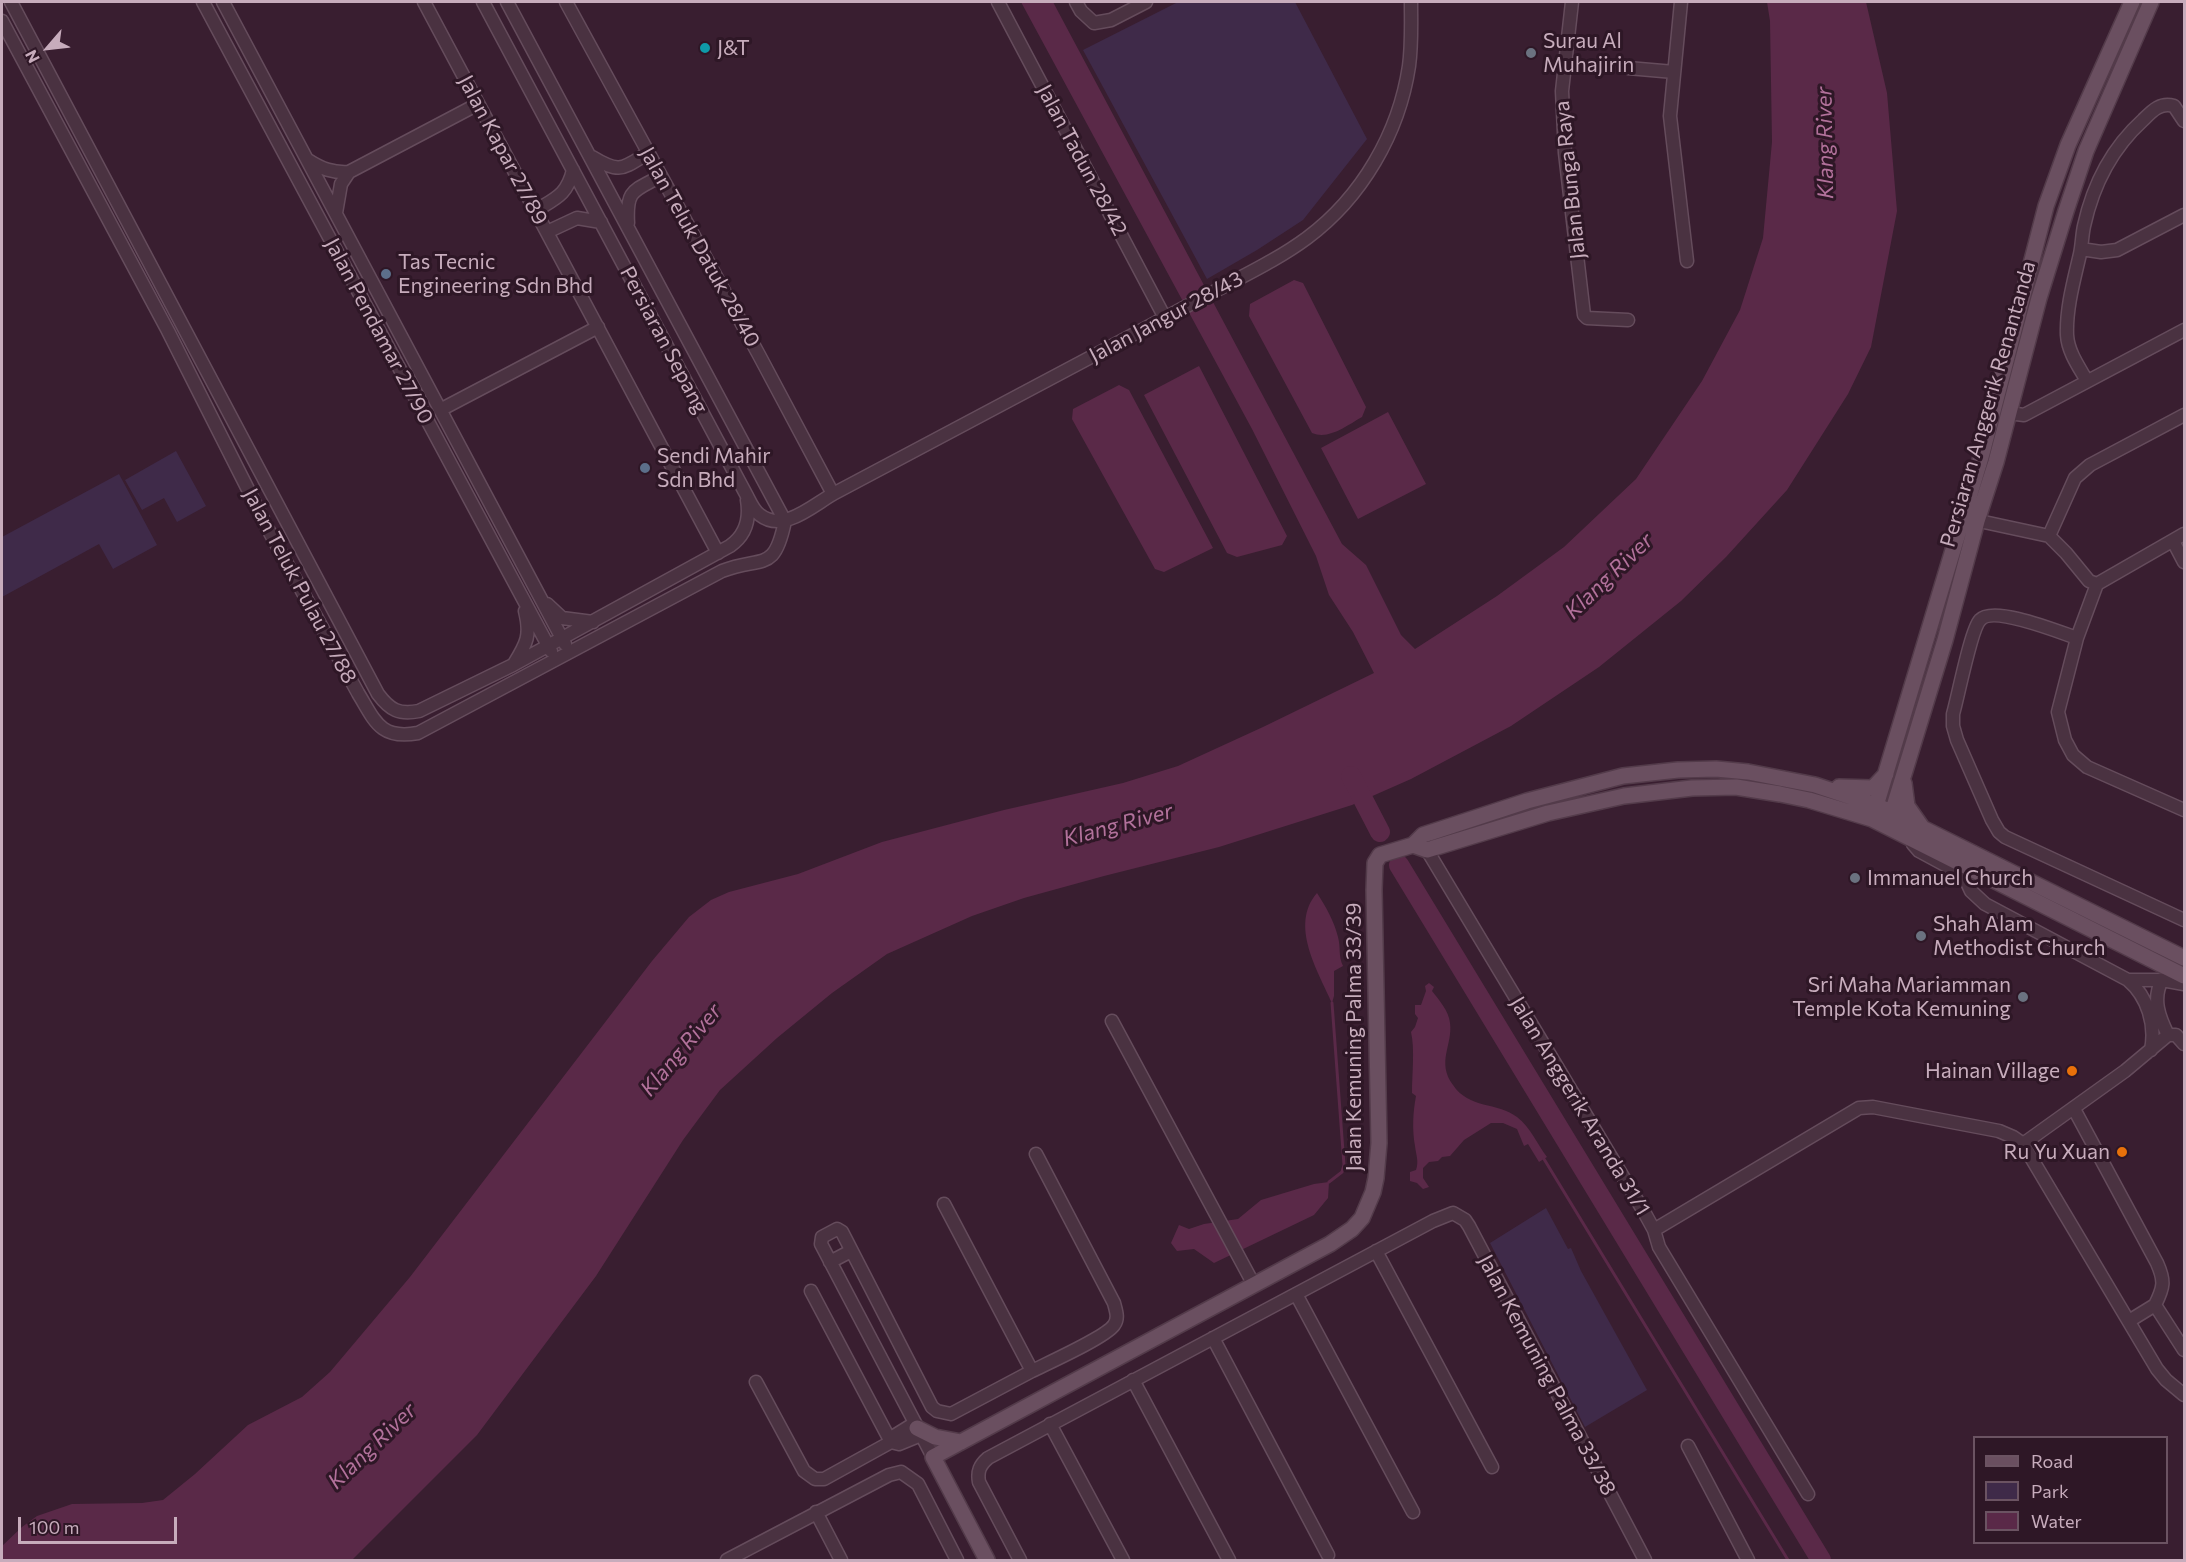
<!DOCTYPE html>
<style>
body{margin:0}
#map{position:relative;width:2186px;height:1562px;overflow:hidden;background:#391e30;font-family:Commissioner,sans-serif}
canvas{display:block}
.frame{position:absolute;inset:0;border:3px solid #c7acbc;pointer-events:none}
.legend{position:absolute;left:1973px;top:1436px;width:195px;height:108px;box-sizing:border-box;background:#2e1726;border:2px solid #6b5362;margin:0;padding:8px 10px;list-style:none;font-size:18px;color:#c7acbc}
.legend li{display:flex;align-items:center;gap:12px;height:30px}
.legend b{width:30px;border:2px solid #6b5362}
.north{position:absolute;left:18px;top:18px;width:60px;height:60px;-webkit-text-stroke:4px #2e1726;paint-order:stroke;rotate:242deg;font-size:16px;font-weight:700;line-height:24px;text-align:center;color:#c7acbc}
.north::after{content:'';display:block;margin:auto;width:21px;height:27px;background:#c7acbc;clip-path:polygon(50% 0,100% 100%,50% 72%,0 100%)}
.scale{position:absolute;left:18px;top:1517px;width:159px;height:27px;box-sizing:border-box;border:3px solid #c7acbc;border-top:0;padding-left:8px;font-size:18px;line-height:21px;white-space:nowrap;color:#c7acbc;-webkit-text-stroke:4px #2e1726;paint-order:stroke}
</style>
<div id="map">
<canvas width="2186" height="1562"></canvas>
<div class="frame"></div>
<ul class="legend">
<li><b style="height:8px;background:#6a4f60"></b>Road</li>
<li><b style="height:16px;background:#3f2a49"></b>Park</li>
<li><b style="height:16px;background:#5a2948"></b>Water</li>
</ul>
<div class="north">N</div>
<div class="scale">100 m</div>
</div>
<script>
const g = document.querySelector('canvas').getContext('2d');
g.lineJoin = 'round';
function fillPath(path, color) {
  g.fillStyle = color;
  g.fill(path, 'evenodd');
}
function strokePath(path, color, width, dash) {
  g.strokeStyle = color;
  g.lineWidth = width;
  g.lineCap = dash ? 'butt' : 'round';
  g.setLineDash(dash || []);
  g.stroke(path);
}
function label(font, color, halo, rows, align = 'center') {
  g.font = font + ' Commissioner,sans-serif';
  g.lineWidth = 6;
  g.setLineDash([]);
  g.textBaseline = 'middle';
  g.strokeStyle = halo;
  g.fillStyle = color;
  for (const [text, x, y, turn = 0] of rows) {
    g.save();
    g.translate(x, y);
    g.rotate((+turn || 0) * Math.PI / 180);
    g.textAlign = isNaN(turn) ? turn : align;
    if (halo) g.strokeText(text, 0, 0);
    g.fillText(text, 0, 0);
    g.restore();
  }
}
fillPath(new Path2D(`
 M 1178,2 L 1295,2 L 1367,139 L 1303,220 L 1257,250 L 1207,279 L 1083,50 Z
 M 176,451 L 206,506 L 177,522 L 164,498 L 142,510 L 125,480 Z
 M 119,474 L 157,545 L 113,569 L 99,544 L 2,597 L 2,537 Z
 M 1546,1208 L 1568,1249 L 1571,1248 L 1581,1271 L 1647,1390 L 1585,1427 L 1490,1243 Z`), '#3f2a49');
fillPath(new Path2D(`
 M 1021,2 L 1053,2 L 1342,544 L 1366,565 L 1401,635 L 1415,649 L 1497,596 L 1564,547 L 1636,479 L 1702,381 L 1740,310 L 1763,238 L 1772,142 L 1770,21 L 1767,2 L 1866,2 L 1887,93 L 1897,211 L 1871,347 L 1848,394 L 1787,490 L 1726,557 L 1681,601 L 1599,667 L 1511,726 L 1411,779 L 1352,805 L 1219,847 L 1104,876 L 1024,898 L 972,916 L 887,954 L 832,993 L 777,1038 L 720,1090 L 683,1140 L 596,1276 L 477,1435 L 352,1560 L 2,1560 L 2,1546 L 22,1527 L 37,1516 L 72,1504 L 142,1503 L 163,1500 L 195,1474 L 248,1425 L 302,1397 L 330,1372 L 410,1277 L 652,961 L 689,917 L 711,900 L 729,892 L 798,874 L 882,842 L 1004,810 L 1123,783 L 1178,766 L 1263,727 L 1374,673 L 1353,632 L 1329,595 L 1316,556 L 1252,429 Z
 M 1294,280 L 1303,283 L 1366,407 L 1362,417 C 1346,426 1329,440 1312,433 L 1249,316 L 1250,304 Z
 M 1199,366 L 1287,536 L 1282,545 L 1237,557 L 1227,553 L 1144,395 Z
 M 1119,385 L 1129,390 L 1213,548 L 1164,572 L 1155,569 L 1072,419 L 1073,409 Z
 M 1388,412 L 1426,484 L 1358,519 L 1321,448 Z
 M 1317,893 C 1326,907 1334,921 1338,937 C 1341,948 1338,956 1343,966 L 1334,971 L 1334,996 L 1332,1003 C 1318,971 1289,925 1317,893 Z
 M 1429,983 L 1434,987 L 1432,991 C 1439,1000 1449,1011 1450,1023 C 1453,1045 1436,1062 1453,1085 C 1469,1109 1497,1102 1517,1117 C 1531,1128 1537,1144 1547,1157 L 1539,1162 L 1528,1144 L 1524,1146 L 1517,1129 L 1503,1123 L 1491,1123 L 1464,1140 L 1450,1156 L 1442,1157 L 1438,1161 L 1429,1162 L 1423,1168 L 1423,1178 L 1429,1187 L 1423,1189 L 1417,1183 L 1410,1181 L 1410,1172 L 1416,1170 C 1419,1161 1416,1155 1415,1146 C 1412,1129 1413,1112 1416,1096 L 1412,1093 C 1412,1074 1415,1049 1411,1032 L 1415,1027 L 1418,1018 L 1415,1014 L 1415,1005 L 1421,1005 L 1426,991 L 1425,986 Z
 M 1329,1182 L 1328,1198 L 1314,1215 L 1214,1263 L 1194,1249 L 1177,1251 L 1171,1243 L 1179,1225 L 1189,1229 L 1204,1224 L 1238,1219 L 1261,1200 L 1314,1184 Z`), '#5a2948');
strokePath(new Path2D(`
 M 1544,1159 L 1788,1560
 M 1329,1182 L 1342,1172 L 1344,1165 L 1332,1003`), '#5a2948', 3);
strokePath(new Path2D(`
 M 1351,776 L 1380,832
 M 1399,865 L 1821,1560`), '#5a2948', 20);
const minor = new Path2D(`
 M 11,2 L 378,694 C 390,710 399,715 419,711 L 513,665 L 730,546 C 746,535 750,518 747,500
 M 203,2 L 551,651
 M 223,2 L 565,644
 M 424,2 L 718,553
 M 483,2 L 747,496 C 750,502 754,511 760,515 C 783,533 812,506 833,494 L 1219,289 C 1249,273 1280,258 1307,238 C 1362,197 1399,133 1409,66 C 1412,44 1411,23 1411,2
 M 507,2 L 785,521
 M 566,2 L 759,355 L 833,494
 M 998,2 L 1165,318
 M 1076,2 L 1081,11 L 1094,23 L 1111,20 L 1146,2
 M 1572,2 L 1562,91 L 1565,153 L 1584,315 L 1587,318 L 1628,320
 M 1681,2 L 1670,116 L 1687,261
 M 2,21 L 168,331 L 268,529 L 358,693 C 375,721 380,740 418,733 L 722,571 C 763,555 774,574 785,521
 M 1628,68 L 1674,72
 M 592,157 C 620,174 622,169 648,153
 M 308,160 C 322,169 333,173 349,172 L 478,104
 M 535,211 C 556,198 567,195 573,170
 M 336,213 L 341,184 L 349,172
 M 628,223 C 626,189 634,191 661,176
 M 547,232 L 577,218 L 601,222
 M 2081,249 L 2101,252 L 2117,250 L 2184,215
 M 2087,381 C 2079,367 2068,352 2067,335 C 2066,308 2074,280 2080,254 C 2082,245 2082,235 2084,226 C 2093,185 2111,149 2143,120 C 2152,111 2160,102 2174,106 L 2184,121
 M 440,410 L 598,327
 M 2009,413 L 2024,415 L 2184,330
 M 1970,519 L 2049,536 L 2066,553 L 2089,581 L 2097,584
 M 2184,534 L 2097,584 L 2077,638 L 2058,712 L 2065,740 L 2073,755 L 2087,767 L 2184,810
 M 2049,536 L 2075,478 L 2090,465 L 2184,415
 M 2173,541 L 2184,562
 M 547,604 L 562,618 L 593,622
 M 2077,638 C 2059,632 1993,605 1980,620 C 1971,629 1958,697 1953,714 L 1953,726 L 1957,740 L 1992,820 L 1999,832 L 2005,837 L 2184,920
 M 514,664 C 527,643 531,635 525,611
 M 1425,842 L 1427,850 L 1643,1210 L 1654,1230 L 1859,1108 L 1873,1107 L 1999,1131 L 2013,1137 L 2023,1144 L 2157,1369 L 2166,1380 L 2184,1395
 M 1913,844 L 1919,851 L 1958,872 L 1965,878 L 1971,891 L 1985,904 L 2128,980 L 2162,980 L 2184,984
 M 2128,980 C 2148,997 2156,1025 2151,1050
 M 2162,980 C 2152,999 2159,1017 2168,1035
 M 1112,1021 L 1254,1285
 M 2074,1109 L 2157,1263 C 2165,1281 2164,1287 2155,1305 L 2184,1350
 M 2023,1144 L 2125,1071 L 2168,1035 L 2176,1035 L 2184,1044
 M 944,1204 L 1032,1371 C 1048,1363 1106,1337 1114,1325 C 1119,1318 1116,1311 1114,1303 L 1036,1154
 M 1654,1230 L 1659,1247 L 1808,1494
 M 1376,1251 L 1492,1467
 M 830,1262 L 851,1251
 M 811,1291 L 891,1442
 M 1296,1294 L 1413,1512
 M 2129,1321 L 2155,1305
 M 1213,1338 L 1328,1555
 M 1133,1380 L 1229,1560
 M 756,1382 L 804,1471 L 815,1479 L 824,1479 L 891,1442 L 894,1436 L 915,1423
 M 1050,1424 L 1123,1560
 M 891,1442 L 899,1444 L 921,1435
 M 1688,1446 L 1748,1560
 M 933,1457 L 821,1244 L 822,1237 L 837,1229 L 842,1232 L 932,1407 L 937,1411 L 951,1414 L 1032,1371
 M 816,1512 L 841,1560
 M 727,1560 L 889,1475 L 901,1472 L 918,1484 L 957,1560
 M 1020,1560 L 979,1482 C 977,1471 980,1465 988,1458 L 1433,1221 L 1453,1213 L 1465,1220 L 1469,1226 L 1645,1560`);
const major = new Path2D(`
 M 1904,783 L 1907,806 L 1921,826
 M 1839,787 L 1873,788 L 1886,774
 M 1872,819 L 1981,457 L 2046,206 L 2068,145 L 2132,2
 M 1888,826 L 1945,640 L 1977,521 L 1996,462 L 2039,298 L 2066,211 L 2086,151 L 2151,2
 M 1413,845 L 1423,835 L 1472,819 L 1527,801 L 1623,776 L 1678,770 L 1716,769 L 1748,772 L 1815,785 L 1878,806 L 2184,958
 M 917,1428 L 935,1437 L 961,1442
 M 987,1560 L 933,1457 L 1330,1244 L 1352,1229 L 1362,1218 L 1373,1192 L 1376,1178 L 1379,1143 L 1374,890 L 1375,863 L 1380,855 L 1413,845 L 1427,850 L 1548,813 L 1624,796 L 1692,788 L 1736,787 L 1780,794 L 1809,800 L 1872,819 L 2184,976`);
strokePath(minor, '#654c5c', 15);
strokePath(major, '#533b4a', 18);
strokePath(minor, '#4a3241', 12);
strokePath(major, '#6a4f60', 15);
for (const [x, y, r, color] of [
 [705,48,6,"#0f9aa8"],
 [1531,53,6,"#6b7280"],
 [386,274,6,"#5c6f8a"],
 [645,468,6,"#5c6f8a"],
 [1855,878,6,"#6b7280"],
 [1921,936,6,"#6b7280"],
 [2023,997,6,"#6b7280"],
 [2072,1071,6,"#e8710a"],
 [2122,1152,6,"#e8710a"]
]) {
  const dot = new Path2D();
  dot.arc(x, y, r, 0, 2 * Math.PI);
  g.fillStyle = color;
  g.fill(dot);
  strokePath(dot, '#2e1726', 2);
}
label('21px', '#c7acbc', '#2e1726', [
 ["Surau Al",1543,41],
 ["Muhajirin",1543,65],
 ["J&T",717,48],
 ["Tas Tecnic",398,262],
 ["Engineering Sdn Bhd",398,286],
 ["Sendi Mahir",657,456],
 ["Sdn Bhd",657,480],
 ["Immanuel Church",1867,878],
 ["Shah Alam",1933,924],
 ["Methodist Church",1933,948],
 ["Sri Maha Mariamman",2011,985,"right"],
 ["Temple Kota Kemuning",2011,1009,"right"],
 ["Hainan Village",2060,1071,"right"],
 ["Ru Yu Xuan",2110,1152,"right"]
], 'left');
label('21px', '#c7acbc', '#2e1726', [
 ["Jalan Kapar 27/89",503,150,62],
 ["Jalan Tadun 28/42",1082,160,62],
 ["Jalan Bunga Raya",1570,180,-96],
 ["Jalan Teluk Datuk 28/40",700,247,61],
 ["Jalan Jangur 28/43",1166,317,-28],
 ["Jalan Pendamar 27/90",379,331,62],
 ["Persiaran Sepang",664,340,62],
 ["Persiaran Anggerik Renantanda",1988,404,-74],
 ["Jalan Teluk Pulau 27/88",300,586,62],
 ["Jalan Kemuning Palma 33/39",1354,1037,-90],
 ["Jalan Anggerik Aranda 31/1",1580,1106,59],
 ["Jalan Kemuning Palma 33/38",1547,1375,62]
]);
label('italic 22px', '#b2719b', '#2e1726', [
 ["Klang River",1825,143,-91],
 ["Klang River",1609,576,-44],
 ["Klang River",1118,825,-15],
 ["Klang River",681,1050,-50],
 ["Klang River",372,1446,-44]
]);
</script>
